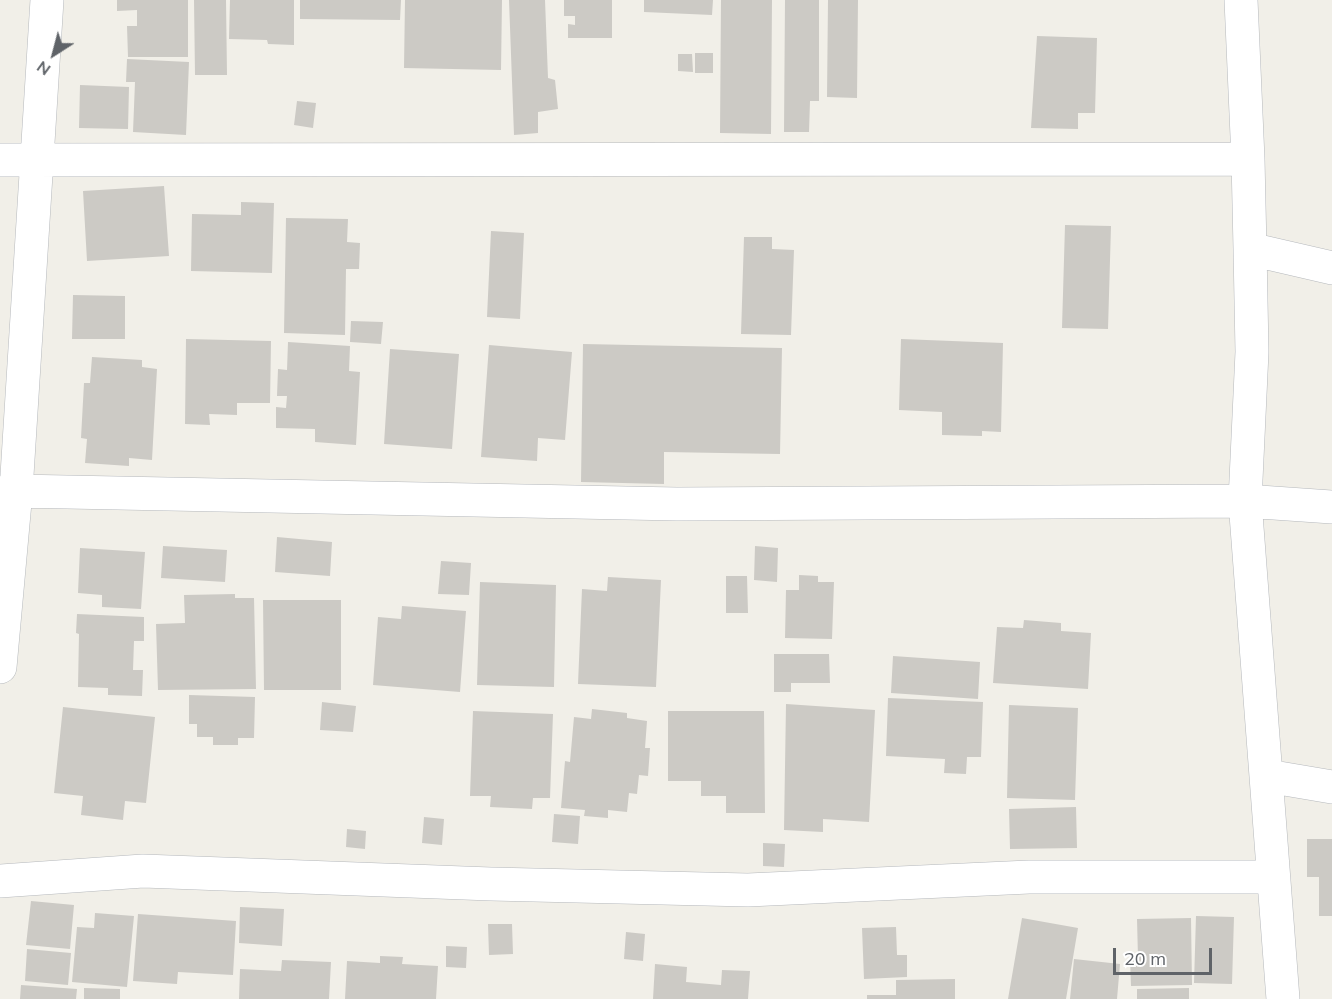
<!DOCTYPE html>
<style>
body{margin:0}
#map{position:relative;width:1332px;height:999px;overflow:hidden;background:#f1efe8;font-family:Mulish,sans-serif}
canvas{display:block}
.north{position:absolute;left:24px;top:24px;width:60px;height:60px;-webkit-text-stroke:4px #fff;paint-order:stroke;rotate:216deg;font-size:16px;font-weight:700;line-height:24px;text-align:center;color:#5f6368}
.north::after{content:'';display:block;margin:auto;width:21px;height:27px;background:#5f6368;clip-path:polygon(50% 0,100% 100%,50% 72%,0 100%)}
.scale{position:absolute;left:1113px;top:948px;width:99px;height:27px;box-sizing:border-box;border:3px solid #5f6368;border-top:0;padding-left:8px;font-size:18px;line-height:21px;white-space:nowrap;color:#5f6368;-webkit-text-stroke:4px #fff;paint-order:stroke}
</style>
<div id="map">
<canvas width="1332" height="999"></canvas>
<div class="north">N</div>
<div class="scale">20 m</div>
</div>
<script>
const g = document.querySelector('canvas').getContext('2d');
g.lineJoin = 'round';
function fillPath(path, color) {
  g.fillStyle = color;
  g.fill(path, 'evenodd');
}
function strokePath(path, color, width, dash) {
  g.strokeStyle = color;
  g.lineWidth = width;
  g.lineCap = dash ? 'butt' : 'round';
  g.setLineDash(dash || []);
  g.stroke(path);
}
fillPath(new Path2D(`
 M 117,0 L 188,0 L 188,57 L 128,57 L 127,26 L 137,26 L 137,10 L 117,11 Z
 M 194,0 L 226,0 L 227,75 L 195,75 Z
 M 230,0 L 294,0 L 294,45 L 268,44 L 267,40 L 229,39 Z
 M 300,0 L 401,0 L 400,20 L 300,19 Z
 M 405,0 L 502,0 L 501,70 L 404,68 Z
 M 509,0 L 545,0 L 548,78 L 555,80 L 558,109 L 538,112 L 538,133 L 514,135 Z
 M 564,0 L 612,0 L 612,38 L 568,38 L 568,24 L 575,25 L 575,16 L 564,16 Z
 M 644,0 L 713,0 L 712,15 L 644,12 Z
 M 721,0 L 772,0 L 771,134 L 720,133 Z
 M 785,0 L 819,0 L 819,101 L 810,101 L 809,132 L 784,132 Z
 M 828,0 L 858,0 L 857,98 L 827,97 Z
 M 1037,36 L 1097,38 L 1095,113 L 1078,113 L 1078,129 L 1031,128 Z
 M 695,53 L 713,53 L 713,73 L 695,73 Z
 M 678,54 L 692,54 L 693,72 L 678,71 Z
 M 127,59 L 189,62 L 186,135 L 133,132 L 135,82 L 126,82 Z
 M 80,85 L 129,87 L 128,129 L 79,128 Z
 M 297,101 L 316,103 L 313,128 L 294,125 Z
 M 164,186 L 169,256 L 87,261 L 83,191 Z
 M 241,202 L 274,203 L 272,273 L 191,271 L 192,214 L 241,215 Z
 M 286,218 L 348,219 L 347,242 L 360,243 L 359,269 L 346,269 L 345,335 L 284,333 Z
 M 1065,225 L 1111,226 L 1108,329 L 1062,328 Z
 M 491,231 L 524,233 L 520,319 L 487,317 Z
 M 744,237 L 772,237 L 772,249 L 794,250 L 791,335 L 741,334 Z
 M 73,295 L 125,296 L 125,339 L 72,339 Z
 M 351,321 L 383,322 L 381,344 L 350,342 Z
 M 186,339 L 271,341 L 270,403 L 237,403 L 237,415 L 209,414 L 210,425 L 185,424 Z
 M 901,339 L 1003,343 L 1001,432 L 982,431 L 982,436 L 942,435 L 942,412 L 899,410 Z
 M 288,342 L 350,346 L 349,371 L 360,372 L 356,445 L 315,442 L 315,429 L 276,428 L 276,407 L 286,408 L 287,396 L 277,396 L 278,369 L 287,370 Z
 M 583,344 L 782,348 L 780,454 L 664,452 L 664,484 L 581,482 Z
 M 489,345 L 572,352 L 565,440 L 538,438 L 537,461 L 481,457 Z
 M 390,349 L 459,354 L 452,449 L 384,444 Z
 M 92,357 L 142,360 L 142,367 L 157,369 L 152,460 L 129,458 L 129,466 L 85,463 L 87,439 L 81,438 L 84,383 L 90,383 Z
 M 277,537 L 332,542 L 330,576 L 275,572 Z
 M 163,546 L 227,550 L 225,582 L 161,578 Z
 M 755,546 L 778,548 L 777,582 L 754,580 Z
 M 80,548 L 145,552 L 141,609 L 102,607 L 102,595 L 78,593 Z
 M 441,561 L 471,563 L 469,595 L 438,594 Z
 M 799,575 L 818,576 L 818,582 L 834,582 L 832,639 L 785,638 L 786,590 L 799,590 Z
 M 726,576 L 747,576 L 748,613 L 726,613 Z
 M 608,577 L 661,580 L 656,687 L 578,684 L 582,589 L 607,591 Z
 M 480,582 L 556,585 L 554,687 L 477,685 Z
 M 235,594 L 235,598 L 254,598 L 256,689 L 158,690 L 156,624 L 185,623 L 184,595 Z
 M 263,600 L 341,600 L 341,690 L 264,690 Z
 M 402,606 L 466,611 L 460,692 L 373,685 L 378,617 L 401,619 Z
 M 77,614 L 144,617 L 144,641 L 134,641 L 133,670 L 143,670 L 142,696 L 108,695 L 108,688 L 78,687 L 79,634 L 76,633 Z
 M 1024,620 L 1061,623 L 1061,631 L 1091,633 L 1088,689 L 993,683 L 997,627 L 1023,628 Z
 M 774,654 L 829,654 L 830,683 L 791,683 L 791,692 L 774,692 Z
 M 893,656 L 980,662 L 978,699 L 891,693 Z
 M 189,695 L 255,697 L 254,738 L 238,738 L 238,745 L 213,745 L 213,737 L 197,737 L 197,724 L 189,724 Z
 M 888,698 L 983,702 L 981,757 L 967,757 L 966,774 L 944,773 L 945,759 L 886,756 Z
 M 322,702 L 356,706 L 353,732 L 320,730 Z
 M 786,704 L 875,710 L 869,822 L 823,819 L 823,832 L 784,830 Z
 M 1009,705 L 1078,708 L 1075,800 L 1007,798 Z
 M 63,707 L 155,717 L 146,803 L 125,801 L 123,820 L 81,815 L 83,796 L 54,793 Z
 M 592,709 L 627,713 L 627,718 L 647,721 L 645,748 L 650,748 L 648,776 L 639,775 L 637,794 L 629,793 L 627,812 L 608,810 L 608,818 L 584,816 L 585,810 L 561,808 L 565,761 L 570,762 L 574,717 L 591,719 Z
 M 473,711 L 553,714 L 550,798 L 533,798 L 532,809 L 490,807 L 491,796 L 470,796 Z
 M 668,711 L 764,711 L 765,813 L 726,813 L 726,796 L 701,796 L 701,781 L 668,781 Z
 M 1076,807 L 1077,848 L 1010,849 L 1009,809 Z
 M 554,814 L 580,816 L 578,844 L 552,842 Z
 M 424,817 L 444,819 L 442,845 L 422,843 Z
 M 347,829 L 366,831 L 365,849 L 346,847 Z
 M 1307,839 L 1332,839 L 1332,916 L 1319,916 L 1319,877 L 1307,877 Z
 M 763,843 L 785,844 L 784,867 L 763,866 Z
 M 31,901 L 74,905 L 70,949 L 26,945 Z
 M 240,907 L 284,909 L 282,946 L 239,943 Z
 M 95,913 L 134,916 L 127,987 L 72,982 L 77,927 L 94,928 Z
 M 138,914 L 236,921 L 233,975 L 178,972 L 177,984 L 133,981 Z
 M 1196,916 L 1234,917 L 1232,984 L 1194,983 Z
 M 1022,918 L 1078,928 L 1066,999 L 1008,999 Z
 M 1191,918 L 1192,985 L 1131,986 L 1130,958 L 1138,958 L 1137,919 Z
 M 488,924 L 512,924 L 513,954 L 489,955 Z
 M 896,927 L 897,955 L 907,955 L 907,977 L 864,979 L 862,928 Z
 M 626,932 L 645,934 L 643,961 L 624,959 Z
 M 446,946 L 467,947 L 466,968 L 446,967 Z
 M 27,949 L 71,953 L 68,985 L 25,981 Z
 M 380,956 L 403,957 L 402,964 L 438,966 L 436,999 L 345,999 L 347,961 L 380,963 Z
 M 1074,959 L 1120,964 L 1117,999 L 1070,999 Z
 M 282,960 L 331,962 L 329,999 L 239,999 L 240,969 L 281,971 Z
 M 655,964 L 687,967 L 686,982 L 721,985 L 722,970 L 750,971 L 748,999 L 653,999 Z
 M 955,979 L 955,999 L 867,999 L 867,995 L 896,995 L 896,980 Z
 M 21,985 L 77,989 L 76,999 L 20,999 Z
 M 84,988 L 120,989 L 120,999 L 84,999 Z
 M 1189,988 L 1189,999 L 1137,999 L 1137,989 Z`), '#cccac5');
const minor = new Path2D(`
 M 1241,0 L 1248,159
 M 0,160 L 1248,159 L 1250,249 L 1332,268
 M 1250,249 L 1252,352 L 1245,501 L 1283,999
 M 0,493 L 16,491 L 677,504 L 1245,501 L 1332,507
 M 0,667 L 16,491 L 47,0
 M 1267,776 L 1332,787
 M 0,881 L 143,871 L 491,884 L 748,890 L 1029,877 L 1272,877`);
strokePath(minor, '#b5b8bc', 34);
strokePath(minor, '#fff', 33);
</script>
